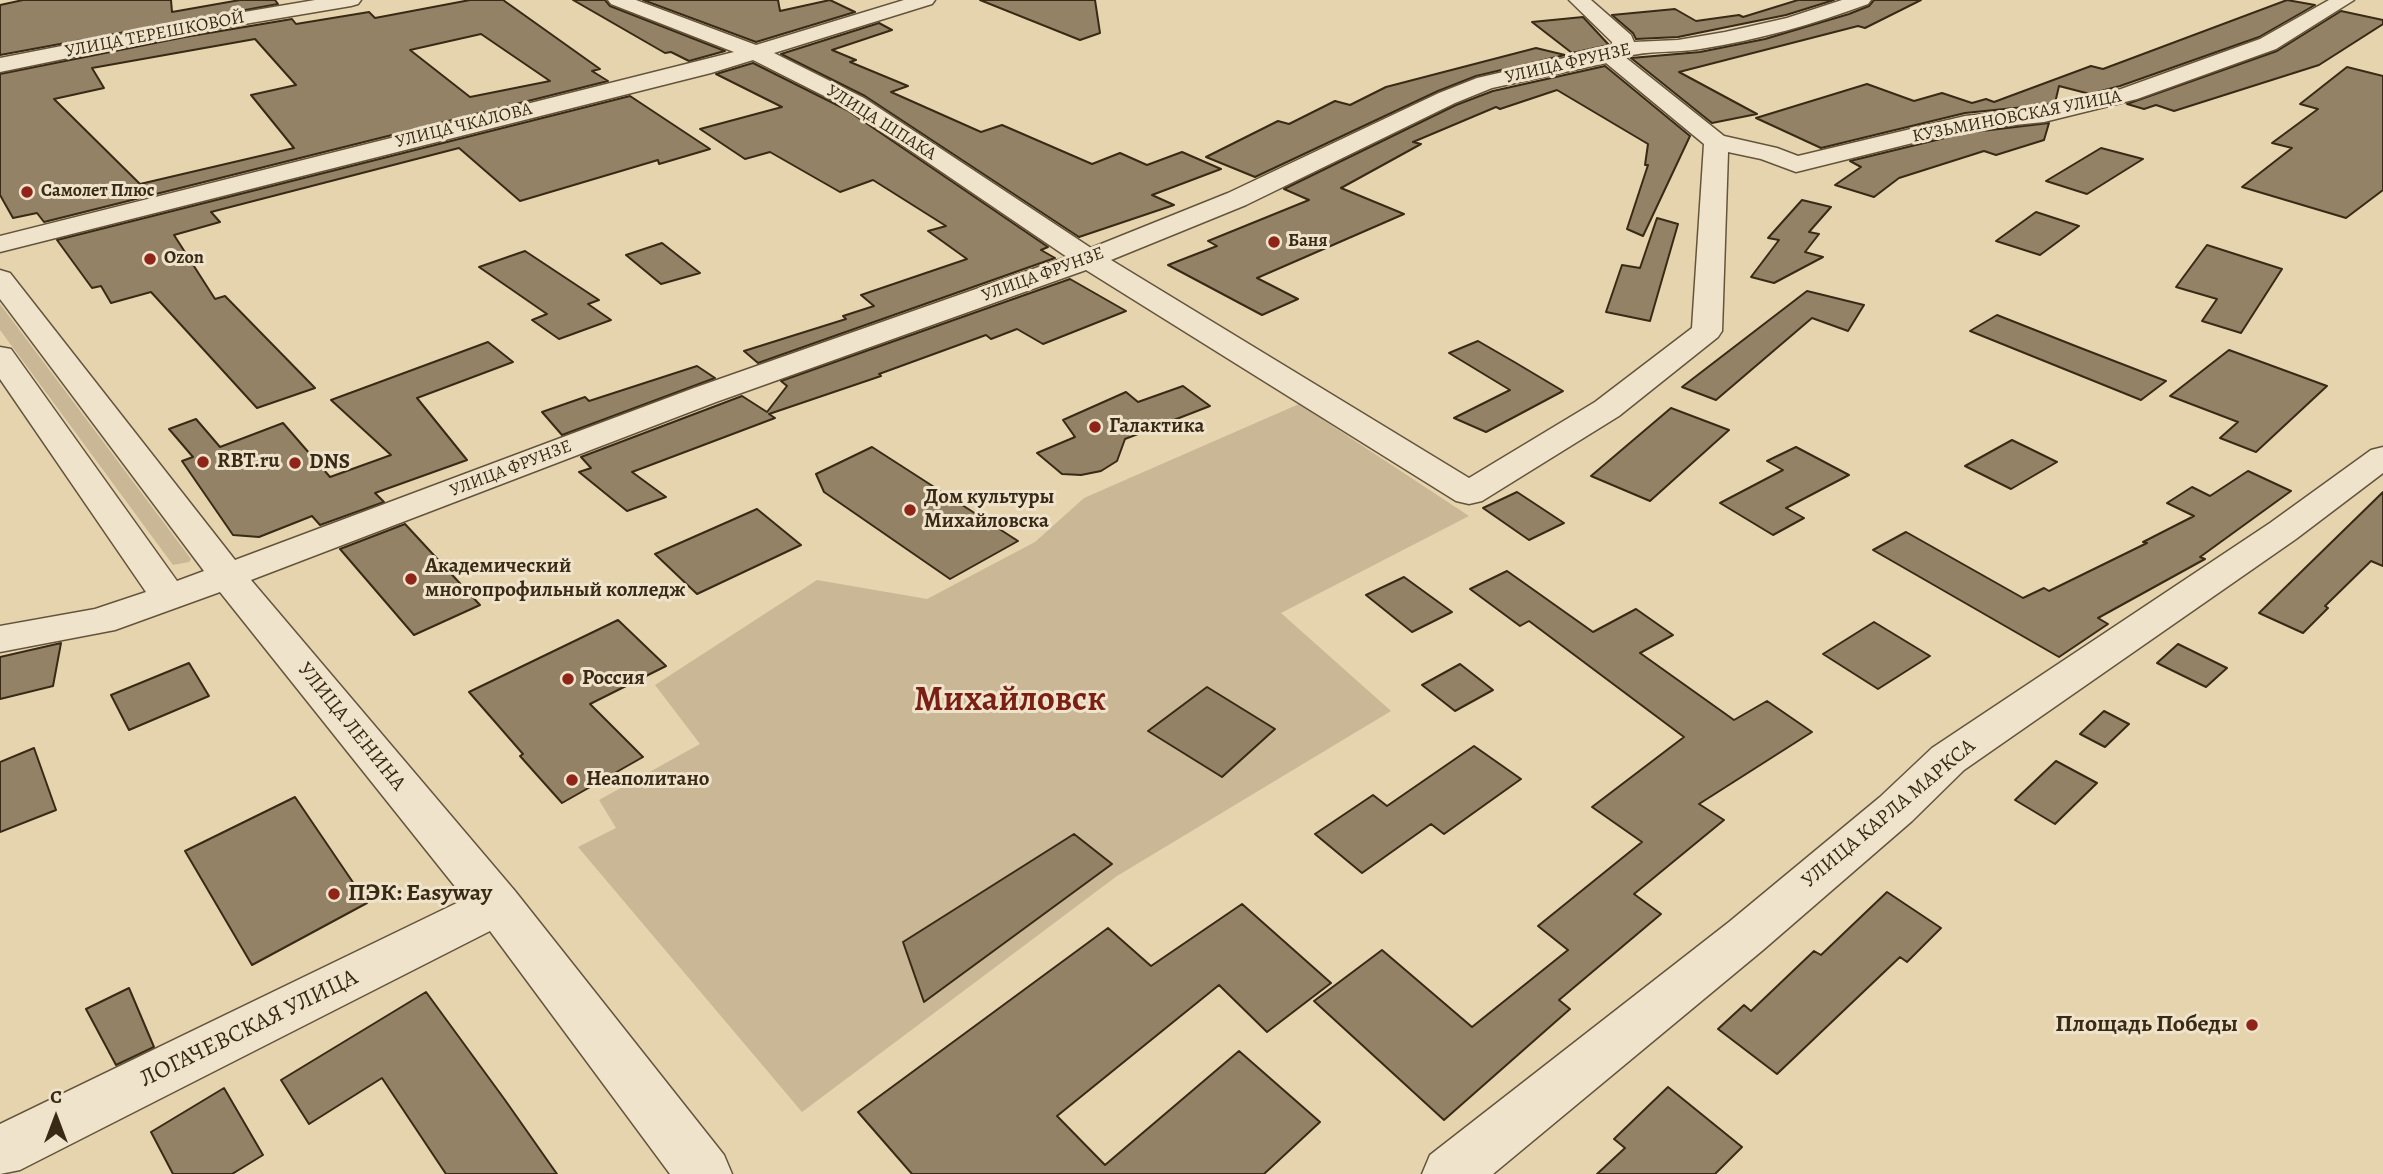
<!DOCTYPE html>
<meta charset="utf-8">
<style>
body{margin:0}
#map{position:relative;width:2383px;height:1174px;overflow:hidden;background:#e6d4af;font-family:Alegreya,serif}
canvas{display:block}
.north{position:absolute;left:21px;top:1083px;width:70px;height:70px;-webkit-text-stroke:5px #efe3cb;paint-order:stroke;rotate:0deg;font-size:19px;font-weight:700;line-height:28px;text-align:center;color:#392a15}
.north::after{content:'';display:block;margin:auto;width:24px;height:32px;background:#392a15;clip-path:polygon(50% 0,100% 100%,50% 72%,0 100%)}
</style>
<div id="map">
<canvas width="2383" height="1174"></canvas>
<div class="north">С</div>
</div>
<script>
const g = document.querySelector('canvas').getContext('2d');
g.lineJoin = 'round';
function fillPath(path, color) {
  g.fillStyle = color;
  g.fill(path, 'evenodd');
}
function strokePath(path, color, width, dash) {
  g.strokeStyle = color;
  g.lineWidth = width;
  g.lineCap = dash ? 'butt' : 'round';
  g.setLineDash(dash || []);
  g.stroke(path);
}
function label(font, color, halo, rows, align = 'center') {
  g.font = font + ' Alegreya,serif';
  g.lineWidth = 6;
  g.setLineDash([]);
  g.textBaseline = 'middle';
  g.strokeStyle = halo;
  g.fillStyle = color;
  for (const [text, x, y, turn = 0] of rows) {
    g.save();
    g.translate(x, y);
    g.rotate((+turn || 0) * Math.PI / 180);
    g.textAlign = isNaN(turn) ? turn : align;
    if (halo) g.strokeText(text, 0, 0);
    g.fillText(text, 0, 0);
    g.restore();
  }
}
fillPath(new Path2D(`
 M 0,304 L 191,559 L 189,562 L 173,565 L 0,330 Z
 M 1299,404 L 1469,516 L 1281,613 L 1391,711 L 1117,876 L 802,1112 L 578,847 L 616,828 L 599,800 L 700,744 L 655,685 L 817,580 L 927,599 L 1035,542 L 1084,498 Z`), '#c9b795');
const building = new Path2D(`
 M 23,0 L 171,0 L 172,12 L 240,0 L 275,0 L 278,4 L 0,55 L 0,5 Z
 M 470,0 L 503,0 L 600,69 L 592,71 L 608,81 L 44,222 L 37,213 L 13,218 L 0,195 L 0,74 L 185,37 L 292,19 L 296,24 L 369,12 L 375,18 ZM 481,34 L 550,81 L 470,97 L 410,50 ZM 255,39 L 296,85 L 251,95 L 294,148 L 140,184 L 54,99 L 104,88 L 92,68 Z
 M 573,0 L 605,0 L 610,6 L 725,51 L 689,61 L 671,52 L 665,53 Z
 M 643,0 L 778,0 L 780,11 L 830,0 L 855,12 L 756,42 Z
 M 980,0 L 1095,0 L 1100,33 L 1080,40 Z
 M 1798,0 L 1834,0 L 1786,15 L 1678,37 L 1636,39 L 1633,33 L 1612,15 L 1675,9 L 1696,21 L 1739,15 L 1743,17 Z
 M 1874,0 L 1921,0 L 1865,28 L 1858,26 L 1679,72 L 1757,114 L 1712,123 L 1631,58 L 1700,52 L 1765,39 L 1849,14 L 1869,6 Z
 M 2287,0 L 2315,5 L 2259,37 L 2120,86 L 2090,94 L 2059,86 L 2055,103 L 2044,105 L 1965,113 L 1821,148 L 1756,118 L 1867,84 L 1914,101 L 1942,93 L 1972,103 L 1986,99 L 1994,102 L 2091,66 L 2103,69 Z
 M 2341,11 L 2383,20 L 2383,24 L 2319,65 L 2174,111 L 2156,105 L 2144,109 L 2127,104 L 2277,51 Z
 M 1583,17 L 1609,45 L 1572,53 L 1532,22 Z
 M 879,23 L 892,30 L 832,50 L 856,60 L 850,62 L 908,86 L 891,92 L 981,132 L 1002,125 L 1092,164 L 1120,153 L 1147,165 L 1182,152 L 1221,169 L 1152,195 L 1174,205 L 1079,237 L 865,96 L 781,54 Z
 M 1536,48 L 1565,55 L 1476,76 L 1438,91 L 1255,177 L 1206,157 L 1278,121 L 1289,124 L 1335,101 L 1350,105 L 1386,87 Z
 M 753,63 L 847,110 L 1048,247 L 1041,250 L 1055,258 L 758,363 L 744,351 L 846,319 L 843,316 L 874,306 L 861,295 L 967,259 L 928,231 L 946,226 L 873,180 L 840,192 L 770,152 L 745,159 L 700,129 L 782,107 L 716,74 Z
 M 1605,66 L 1690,136 L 1643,236 L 1627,229 L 1648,165 L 1645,165 L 1648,144 L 1557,90 L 1500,109 L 1496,107 L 1413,142 L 1421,144 L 1341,188 L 1404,214 L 1257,278 L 1298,299 L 1262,315 L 1168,265 L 1217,246 L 1208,241 L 1309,200 L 1284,189 L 1456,105 L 1493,91 Z
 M 2347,67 L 2383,76 L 2383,190 L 2346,218 L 2242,187 L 2292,148 L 2272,143 L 2318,109 L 2300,104 Z
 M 630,96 L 710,149 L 659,164 L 658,160 L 520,201 L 459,148 L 211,212 L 220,222 L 174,235 L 215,299 L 225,296 L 315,388 L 257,408 L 151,292 L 111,303 L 101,286 L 92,288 L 57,240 Z
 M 2049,123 L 2044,140 L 1996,155 L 1984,151 L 1899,178 L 1874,197 L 1835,185 L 1861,167 L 1850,161 L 1965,133 Z
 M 2101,148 L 2143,159 L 2087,194 L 2046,181 Z
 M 1802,200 L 1831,207 L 1809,232 L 1819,234 L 1805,252 L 1823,257 L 1774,283 L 1751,277 L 1779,240 L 1768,238 Z
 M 2036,212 L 2079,226 L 2040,255 L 1996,241 Z
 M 1657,218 L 1678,224 L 1650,321 L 1606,312 L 1622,265 L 1640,268 Z
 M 662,243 L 700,273 L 661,284 L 626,255 Z
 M 2207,245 L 2282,269 L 2241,333 L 2202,321 L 2217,299 L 2176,287 Z
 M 525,251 L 599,300 L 588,304 L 611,320 L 559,339 L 532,320 L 547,314 L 479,267 Z
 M 1070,279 L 1126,311 L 1043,344 L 1017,329 L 991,339 L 986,335 L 879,374 L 881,376 L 769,414 L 775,418 L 632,472 L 666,497 L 627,511 L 579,472 L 591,468 L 581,457 L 742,396 L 767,412 L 787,386 L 781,381 Z
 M 1807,291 L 1864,305 L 1848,331 L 1812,318 L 1716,400 L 1682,387 Z
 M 1997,315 L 2078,347 L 2166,381 L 2141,400 L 1970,331 Z
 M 1478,341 L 1516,363 L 1563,391 L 1486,432 L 1454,418 L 1510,390 L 1449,353 Z
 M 488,342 L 513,362 L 417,398 L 467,460 L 375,493 L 384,502 L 320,525 L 312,516 L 259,537 L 233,535 L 182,461 L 193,457 L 169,429 L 196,419 L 220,447 L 283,423 L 330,477 L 391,455 L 331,400 Z
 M 2229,350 L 2327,386 L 2256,452 L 2220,438 L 2238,422 L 2170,396 Z
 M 697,366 L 715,378 L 562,435 L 542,412 L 585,397 L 589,401 Z
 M 1183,386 L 1210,406 L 1125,439 L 1117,461 L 1101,471 L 1081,475 L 1062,474 L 1037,453 L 1075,437 L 1063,420 L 1126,392 L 1138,402 Z
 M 1671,408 L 1729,430 L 1650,501 L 1591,476 Z
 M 2012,440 L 2057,462 L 2011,489 L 1965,466 Z
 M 872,447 L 1018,541 L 950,579 L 824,492 L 816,474 Z
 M 1796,447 L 1849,475 L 1786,508 L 1804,518 L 1773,535 L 1720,503 L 1783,470 L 1767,461 Z
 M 2248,471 L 2291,491 L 2200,557 L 2205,559 L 2098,618 L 2108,624 L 2059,657 L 1873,550 L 1906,532 L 2023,598 L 2044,588 L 2049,591 L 2147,543 L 2143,542 L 2194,516 L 2167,503 L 2192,487 L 2210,496 Z
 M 1517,492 L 1564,523 L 1529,540 L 1483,508 Z
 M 2383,492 L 2383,566 L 2371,561 L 2325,606 L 2328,608 L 2303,633 L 2259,613 Z
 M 757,509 L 801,545 L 697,594 L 655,554 Z
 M 405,524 L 480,605 L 414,635 L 340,549 Z
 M 1507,571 L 1593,632 L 1636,609 L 1673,635 L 1640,653 L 1734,720 L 1767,701 L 1812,732 L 1699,804 L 1724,820 L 1634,894 L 1661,914 L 1559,1000 L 1570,1009 L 1444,1120 L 1314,1001 L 1382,950 L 1472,1027 L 1568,950 L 1538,926 L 1642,842 L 1592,807 L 1684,737 L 1529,621 L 1520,626 L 1470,589 Z
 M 1404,577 L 1452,612 L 1412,632 L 1366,595 Z
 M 618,620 L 666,666 L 590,704 L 643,757 L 562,803 L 520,756 L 523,754 L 469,692 Z
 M 1874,622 L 1930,656 L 1878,689 L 1823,654 Z
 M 61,643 L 53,686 L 0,699 L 0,657 Z
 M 2178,644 L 2227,668 L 2206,687 L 2157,663 Z
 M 189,663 L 209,696 L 129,730 L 111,695 Z
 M 1460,664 L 1493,690 L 1455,711 L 1422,685 Z
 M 1207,687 L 1275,729 L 1222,777 L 1148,731 Z
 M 2104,711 L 2129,724 L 2105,747 L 2080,734 Z
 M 1474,746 L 1521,779 L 1444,834 L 1431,824 L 1362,873 L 1315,834 L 1373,795 L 1387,806 Z
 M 34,748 L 56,810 L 0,832 L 0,762 Z
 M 2056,761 L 2097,783 L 2055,824 L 2015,800 Z
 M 295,797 L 367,903 L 252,965 L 185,851 Z
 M 1074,834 L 1112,864 L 924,1002 L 903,942 Z
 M 1887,892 L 1941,928 L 1907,962 L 1900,957 L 1777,1074 L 1718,1029 L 1744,1005 L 1751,1011 L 1814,951 L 1821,955 Z
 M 1242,904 L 1331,983 L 1267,1032 L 1219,985 L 1057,1116 L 1105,1165 L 1239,1051 L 1320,1122 L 1264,1174 L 912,1174 L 858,1112 L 1108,928 L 1151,966 Z
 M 129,988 L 154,1047 L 116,1065 L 86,1009 Z
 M 426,992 L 505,1100 L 557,1174 L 446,1174 L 382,1078 L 309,1124 L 281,1080 Z
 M 1668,1087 L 1742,1147 L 1715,1174 L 1597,1174 L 1625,1148 L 1614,1139 Z
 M 224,1088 L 263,1155 L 232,1174 L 173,1174 L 151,1132 Z`);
fillPath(building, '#938265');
strokePath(building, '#392a15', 2);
const minor = new Path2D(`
 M 315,0 L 361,0 L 358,4 L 351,6 L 185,34 L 0,72 L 0,58 L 185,22 Z
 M 608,0 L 636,0 L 756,45 L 904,0 L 935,0 L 932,4 L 774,53 L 864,98 L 1091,248 L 1228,193 L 1439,93 L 1477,78 L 1612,47 L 1612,42 L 1569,0 L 1591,0 L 1631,35 L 1634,42 L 1678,40 L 1725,32 L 1787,18 L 1842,0 L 1871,0 L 1868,4 C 1814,24 1758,40 1700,49 C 1676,53 1648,50 1625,57 L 1724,136 L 1777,148 L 1798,156 L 1965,116 L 2044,108 L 2121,89 L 2260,39 L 2329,0 L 2354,0 L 2276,49 L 2137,99 L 2044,122 L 1965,130 L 1796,172 L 1761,159 L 1728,152 L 1722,331 L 1718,337 L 1619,416 L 1482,501 L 1469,504 L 1456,501 L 1086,270 L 716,402 L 251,580 L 515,891 L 724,1155 L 732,1174 L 670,1174 L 490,931 L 20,1170 L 0,1174 L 0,1124 L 465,899 L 220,592 L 115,630 L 0,652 L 0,626 L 95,609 L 146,592 L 0,379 L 0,347 L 11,349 L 177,581 L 204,571 L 0,299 L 0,270 L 10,273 L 235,560 L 694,388 L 1067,257 L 848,108 L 753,60 L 711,73 L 0,252 L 0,236 L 734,52 L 611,4 ZM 1606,63 L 1704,144 L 1692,328 L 1595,402 L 1469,478 L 1111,260 L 1246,205 L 1455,103 L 1492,88 Z
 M 2383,447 L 2383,473 L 2296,539 L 1964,770 L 1912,821 L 1763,950 L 1493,1174 L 1422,1174 L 1430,1155 L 1729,922 L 1880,797 L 1932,748 L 2270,523 L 2371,450 Z`);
strokePath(minor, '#64543c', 3);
fillPath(minor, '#efe3cb');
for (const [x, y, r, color] of [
 [27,192,7,"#8f2418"],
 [1274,242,7,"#8f2418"],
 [150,259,7,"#8f2418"],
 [1095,427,7,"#8f2418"],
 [203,462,7,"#8f2418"],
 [295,463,7,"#8f2418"],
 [910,510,7,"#8f2418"],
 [411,579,7,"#8f2418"],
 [568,679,7,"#8f2418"],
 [572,780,7,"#8f2418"],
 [334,894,7,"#8f2418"],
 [2252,1025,7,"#8f2418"]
]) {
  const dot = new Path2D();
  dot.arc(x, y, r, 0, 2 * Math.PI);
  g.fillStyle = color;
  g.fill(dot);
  strokePath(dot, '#efe3cb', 2.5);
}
label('18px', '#392a15', '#efe3cb', [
 ["УЛИЦА ТЕРЕШКОВОЙ",155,35,-11],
 ["УЛИЦА ФРУНЗЕ",1568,64,-13],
 ["КУЗЬМИНОВСКАЯ УЛИЦА",2017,117,-11],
 ["УЛИЦА ШПАКА",881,123,32],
 ["УЛИЦА ЧКАЛОВА",464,126,-14],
 ["УЛИЦА ФРУНЗЕ",1043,275,-20],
 ["УЛИЦА ФРУНЗЕ",511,469,-21]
]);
label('bold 18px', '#392a15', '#efe3cb', [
 ["Самолет Плюс",41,192],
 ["Баня",1288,242],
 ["Ozon",164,259]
], 'left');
label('bold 21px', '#392a15', '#efe3cb', [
 ["Галактика",1109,427],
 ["RBT.ru",217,462],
 ["DNS",309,463],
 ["Дом культуры",924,498],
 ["Михайловска",924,522],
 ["Академический",425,567],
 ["многопрофильный колледж",425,591],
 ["Россия",582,679],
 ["Неаполитано",586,780]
], 'left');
label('21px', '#392a15', '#efe3cb', [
 ["УЛИЦА ЛЕНИНА",351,727,51],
 ["УЛИЦА КАРЛА МАРКСА",1889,814,-40]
]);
label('bold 24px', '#392a15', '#efe3cb', [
 ["ПЭК: Easyway",348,894],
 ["Площадь Победы",2238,1025,"right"]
], 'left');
label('24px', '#392a15', '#efe3cb', [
 ["ЛОГАЧЕВСКАЯ УЛИЦА",249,1029,-26]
]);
label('bold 35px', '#7a1f14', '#efe3cb', [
 ["Михайловск",1010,701]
]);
</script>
